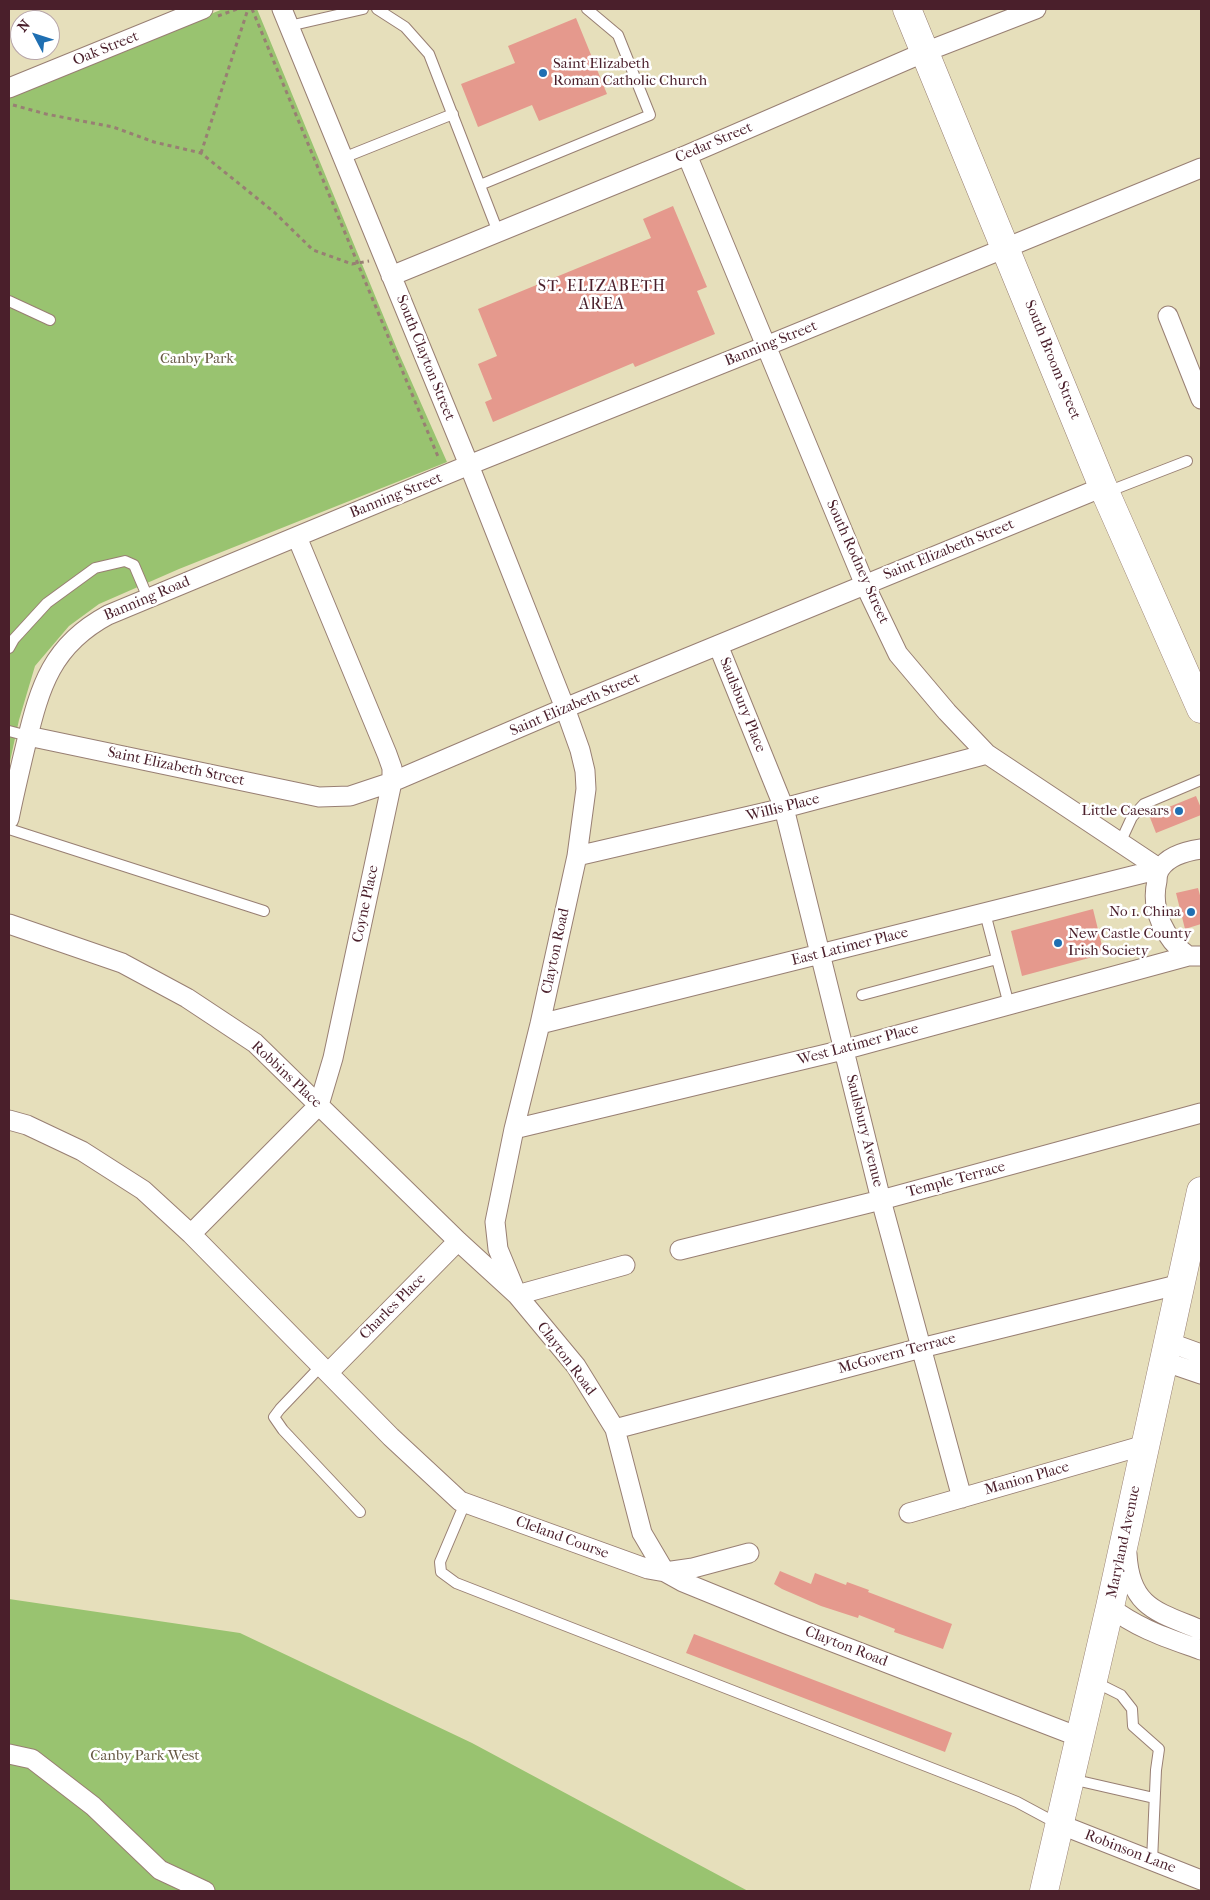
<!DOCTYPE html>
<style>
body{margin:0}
#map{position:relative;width:1210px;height:1900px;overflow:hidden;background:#e6dfbb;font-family:"IM FELL French Canon",serif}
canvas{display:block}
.frame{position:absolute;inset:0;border:10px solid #4a1f2b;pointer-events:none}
.north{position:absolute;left:10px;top:10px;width:50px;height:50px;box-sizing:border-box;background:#fff;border:1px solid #b7a5aa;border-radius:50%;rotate:310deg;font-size:14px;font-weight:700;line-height:20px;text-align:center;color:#4a1f2b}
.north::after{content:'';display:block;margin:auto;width:18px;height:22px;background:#1f6fb2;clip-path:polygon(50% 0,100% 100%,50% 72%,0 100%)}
</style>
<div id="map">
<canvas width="1210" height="1900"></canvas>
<div class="frame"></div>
<div class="north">N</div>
</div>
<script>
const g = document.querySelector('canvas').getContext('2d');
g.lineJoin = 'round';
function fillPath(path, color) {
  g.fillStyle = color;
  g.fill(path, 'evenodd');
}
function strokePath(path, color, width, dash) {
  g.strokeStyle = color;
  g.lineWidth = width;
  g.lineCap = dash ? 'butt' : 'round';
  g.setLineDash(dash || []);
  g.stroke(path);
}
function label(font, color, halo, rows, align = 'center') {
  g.font = font + ' "IM FELL French Canon",serif';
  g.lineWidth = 5;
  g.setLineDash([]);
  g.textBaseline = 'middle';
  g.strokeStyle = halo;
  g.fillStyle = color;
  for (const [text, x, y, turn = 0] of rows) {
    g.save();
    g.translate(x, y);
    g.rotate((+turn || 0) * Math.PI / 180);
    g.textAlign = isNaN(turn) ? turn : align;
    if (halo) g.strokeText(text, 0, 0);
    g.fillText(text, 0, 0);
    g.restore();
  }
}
fillPath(new Path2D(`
 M 223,9 L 257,9 L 397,349 L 447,462 L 179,569 L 99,604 L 69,626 L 35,666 L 19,720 L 9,766 L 9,95 Z
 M 9,1599 L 240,1633 L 472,1743 L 748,1891 L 9,1891 Z`), '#99c370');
fillPath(new Path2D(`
 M 576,18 L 607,94 L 539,121 L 532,105 L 478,127 L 461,84 L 515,63 L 508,46 Z
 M 673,206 L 707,287 L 697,291 L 715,334 L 635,367 L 633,363 L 493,422 L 485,402 L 492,399 L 478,364 L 497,356 L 478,309 L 651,238 L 643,219 Z
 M 1196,796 L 1201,808 L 1201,815 L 1156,833 L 1149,815 Z
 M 1198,888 L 1201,899 L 1201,924 L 1185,929 L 1176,893 Z
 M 1093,909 L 1104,954 L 1022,976 L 1011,931 Z
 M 780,1571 L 811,1584 L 815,1573 L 846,1585 L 847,1582 L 869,1590 L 868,1592 L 952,1624 L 943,1649 L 894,1632 L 895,1629 L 859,1615 L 858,1618 L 821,1606 L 782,1589 L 774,1584 Z
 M 694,1634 L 952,1733 L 945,1752 L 686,1653 Z`), '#e5998d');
const lane = new Path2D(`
 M 377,9 L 405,27 L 429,54 L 498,232
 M 289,26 L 363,9
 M 343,158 L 453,114
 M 480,185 L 650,115 L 618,35 L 587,9
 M 9,301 L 50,320
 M 1107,492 L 1187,461
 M 9,648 L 14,639 L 47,603 L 95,568 L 125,561 L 134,565 L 148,598
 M 9,731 L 28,736
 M 9,829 L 264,911
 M 1120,843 L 1132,817 L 1144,804 L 1201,780
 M 985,913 L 1009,1005
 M 862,995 L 997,959
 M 321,1366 L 280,1409 L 274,1417 L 283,1430 L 360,1512
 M 465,1503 L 440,1562 L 441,1572 L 456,1583 L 980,1787 L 1017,1802 L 1058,1824
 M 1095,1682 L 1121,1695 L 1132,1709 L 1133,1726 L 1159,1749 L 1156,1770 L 1152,1861
 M 1071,1779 L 1154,1798`);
const street = new Path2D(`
 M 282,9 L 469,465 L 565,708 L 580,750 L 585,771 L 586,789 L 577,856 L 540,1024 L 514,1129 L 495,1222 L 498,1249 L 517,1295 L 576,1366 L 615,1429 L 642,1533 L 665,1572 L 683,1582 L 786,1624 L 1079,1737
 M 9,88 L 203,9
 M 687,155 L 865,585 L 898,654 L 947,712 L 987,754 L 1160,869
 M 391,276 L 687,155 L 925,52 L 1036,9
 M 1168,316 L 1201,399
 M 718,645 L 784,808 L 881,1200 L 962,1498
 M 28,736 L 319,797 L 350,796 L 392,782 L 565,708 L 1103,487
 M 9,819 C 14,794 20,769 26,744 C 40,686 52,645 108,615 L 469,465 L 766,346 L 1201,168
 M 577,856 L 784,808 L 987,754
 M 9,924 L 122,963 L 187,998 L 255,1043 L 458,1241 L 517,1295 L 625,1265
 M 1188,956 C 1165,939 1150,910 1157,881 C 1157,877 1158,872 1160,869 C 1168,856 1187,851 1201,849
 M 540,1024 L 1160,869
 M 9,1120 L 27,1125 L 82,1151 L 143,1190 L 191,1234 L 391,1437 L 460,1501 L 648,1569 L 665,1572 L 693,1568 L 749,1553
 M 514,1129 L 843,1050 L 1188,956 L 1201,956
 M 191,1234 L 319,1105 L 333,1058 L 392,782 L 392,768 L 387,754 L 297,537
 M 680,1250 L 881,1200 L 1201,1113
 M 1168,1342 L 1201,1354
 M 1163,1361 L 1201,1374
 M 328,1373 L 458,1241
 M 615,1429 L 921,1348 L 1181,1284
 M 909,1513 L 1145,1445
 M 1127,1554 C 1130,1608 1158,1612 1201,1630
 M 1110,1607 C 1138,1629 1168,1638 1201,1650
 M 9,1754 L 32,1759 L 93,1806 L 160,1870 L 205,1891
 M 1059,1824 L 1201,1880`);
const secondary = new Path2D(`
 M 907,9 L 1103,487 L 1201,709`);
const primary = new Path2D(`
 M 1044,1891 L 1110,1607 L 1201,1191`);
strokePath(lane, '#987f73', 12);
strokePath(street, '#987f73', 21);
strokePath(secondary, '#987f73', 29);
strokePath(primary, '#987f73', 29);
strokePath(new Path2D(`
 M 252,9 L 439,459
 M 218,16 L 237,9
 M 13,105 L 46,114 L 113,127 L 154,142 L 201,153 L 274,212 L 313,250 L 352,264 L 369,261
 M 201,153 L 248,9`), '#987f73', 3, [4, 4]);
strokePath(lane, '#fff', 10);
strokePath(street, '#fff', 19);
strokePath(secondary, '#fff', 28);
strokePath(primary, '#fff', 28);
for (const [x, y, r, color] of [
 [543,73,5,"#1f6fb2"],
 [1179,811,5,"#1f6fb2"],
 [1191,912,5,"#1f6fb2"],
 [1058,943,5,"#1f6fb2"]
]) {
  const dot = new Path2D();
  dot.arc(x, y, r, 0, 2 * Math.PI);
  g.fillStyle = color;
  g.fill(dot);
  strokePath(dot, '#fff', 2);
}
label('15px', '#4a1f2b', '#fff', [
 ["Oak Street",106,49,-22],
 ["Cedar Street",714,143,-23],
 ["Banning Street",771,344,-22],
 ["South Clayton Street",425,358,68],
 ["South Broom Street",1052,360,68],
 ["Banning Street",396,496,-22],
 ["Saint Elizabeth Street",949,550,-22],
 ["South Rodney Street",857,562,66],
 ["Banning Road",147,599,-23],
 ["Saint Elizabeth Street",575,705,-23],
 ["Saulsbury Place",742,705,68],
 ["Saint Elizabeth Street",176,767,12],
 ["Willis Place",783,808,-14],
 ["Coyne Place",366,904,-78],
 ["East Latimer Place",850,947,-14],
 ["Clayton Road",556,951,-78],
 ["West Latimer Place",858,1045,-15],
 ["Robbins Place",286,1075,43],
 ["Saulsbury Avenue",864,1131,76],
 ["Temple Terrace",956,1180,-15],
 ["Charles Place",393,1307,-45],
 ["McGovern Terrace",897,1354,-15],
 ["Clayton Road",566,1359,53],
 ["Manion Place",1027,1479,-16],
 ["Cleland Course",562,1538,20],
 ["Maryland Avenue",1124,1542,-78],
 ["Clayton Road",846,1647,21],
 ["Robinson Lane",1130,1852,21]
]);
label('15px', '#4a1f2b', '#fff', [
 ["Saint Elizabeth",553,64],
 ["Roman Catholic Church",553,81],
 ["Little Caesars",1169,811,"right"],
 ["No 1. China",1181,912,"right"],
 ["New Castle County",1068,934],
 ["Irish Society",1068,951]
], 'left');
label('15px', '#665843', '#fff', [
 ["Canby Park",197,359],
 ["Canby Park West",145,1756]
]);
g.letterSpacing = '1px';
label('16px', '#4a1f2b', '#fff', [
 ["ST. ELIZABETH",602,287],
 ["AREA",602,305]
]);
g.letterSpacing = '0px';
</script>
